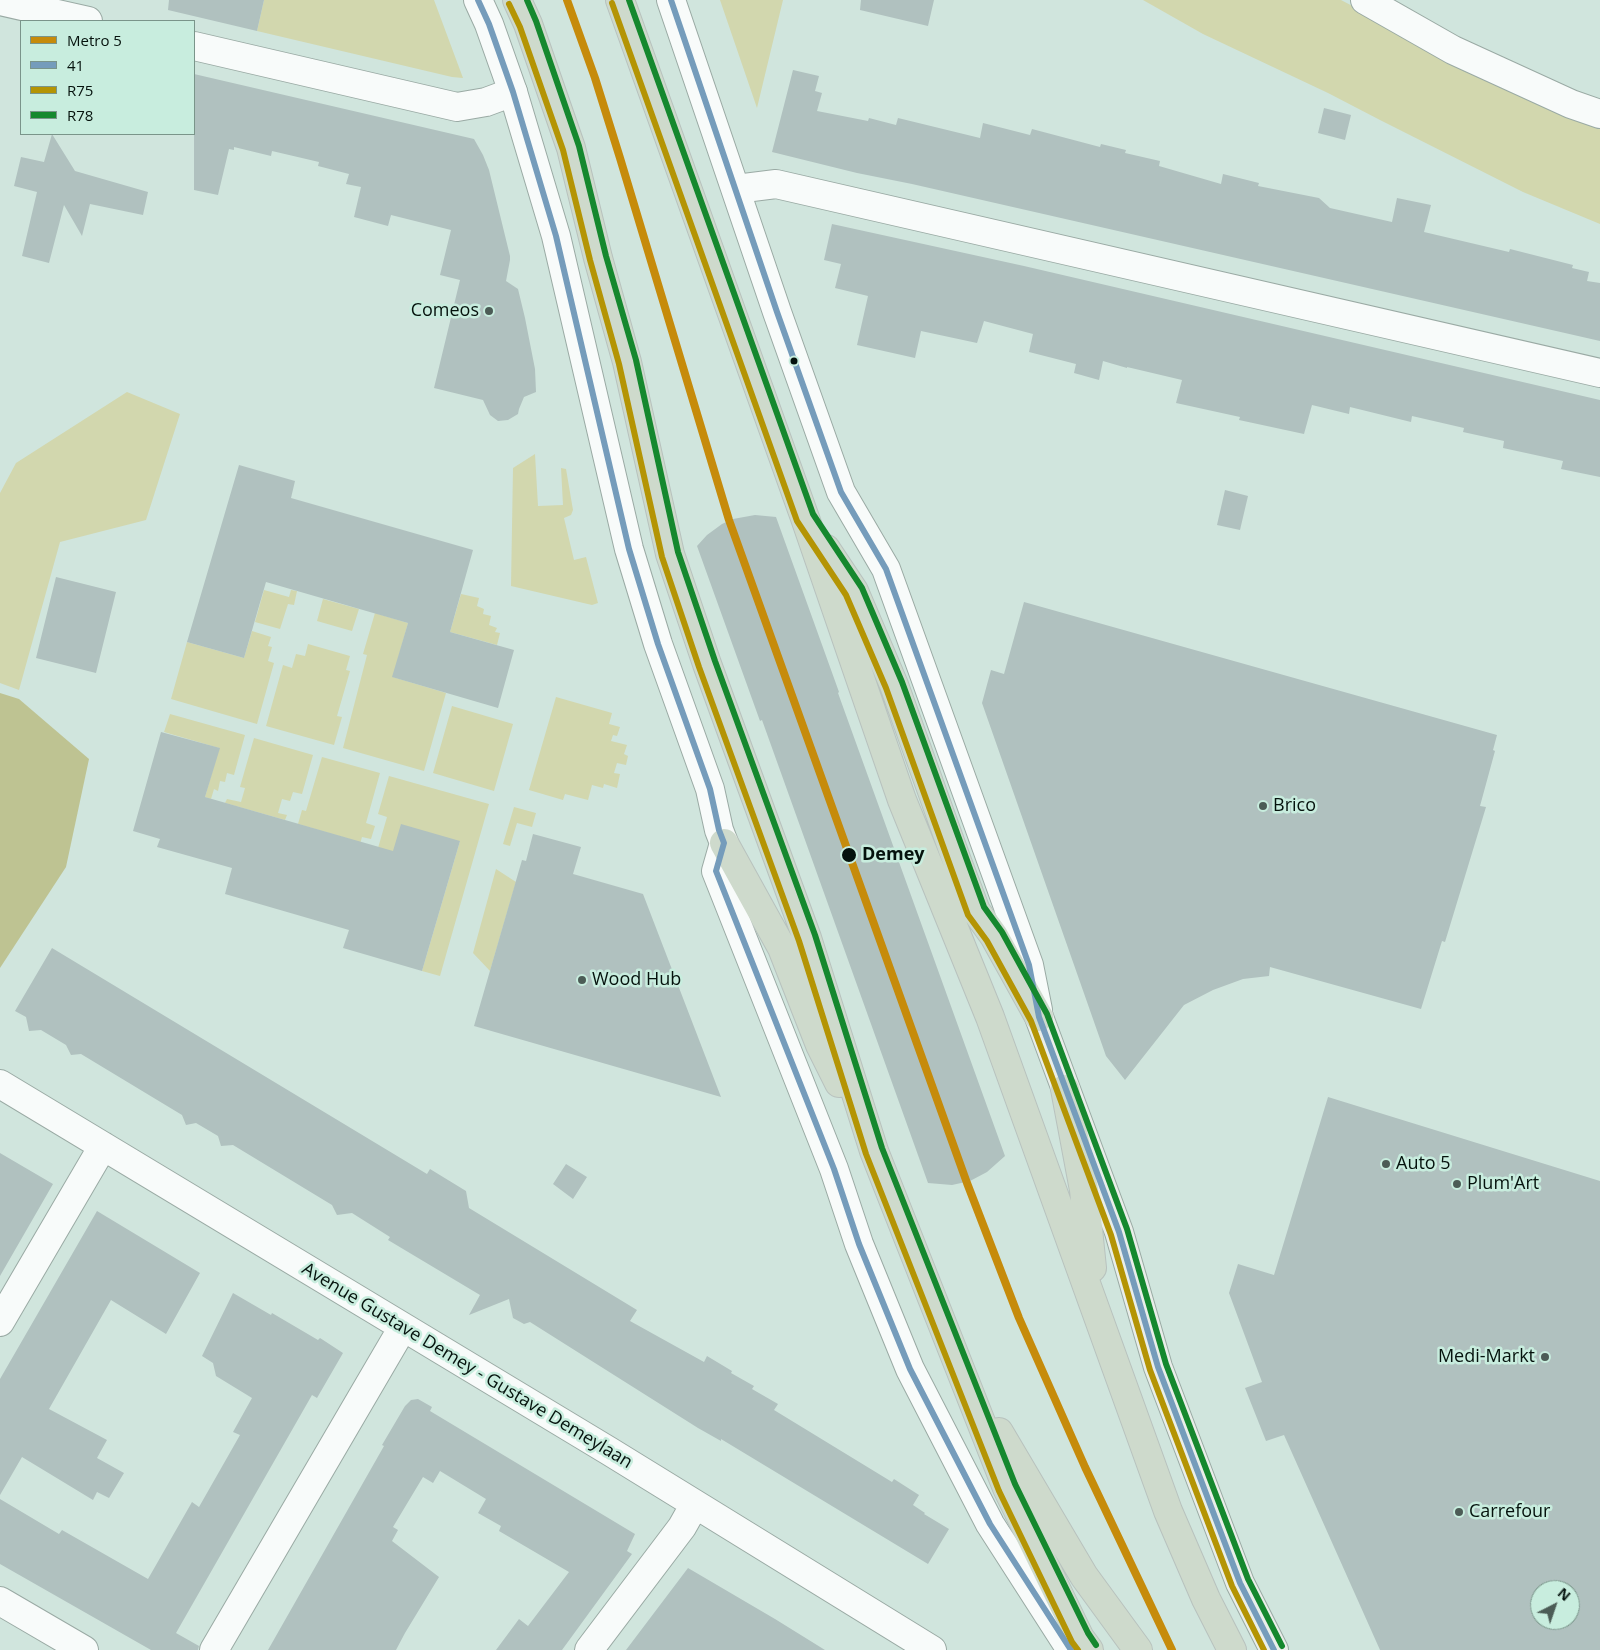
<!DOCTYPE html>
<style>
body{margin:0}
#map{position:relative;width:1600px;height:1650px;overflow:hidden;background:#d0e5dd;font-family:"Open Sans",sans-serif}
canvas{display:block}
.legend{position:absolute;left:20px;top:20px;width:175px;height:115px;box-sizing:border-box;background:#c8edde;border:1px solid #7a958a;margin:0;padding:6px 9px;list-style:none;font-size:15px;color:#05120d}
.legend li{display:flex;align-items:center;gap:10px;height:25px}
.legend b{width:25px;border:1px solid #7a958a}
.north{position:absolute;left:1530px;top:1580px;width:50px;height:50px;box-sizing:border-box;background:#c8edde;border:1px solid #7a958a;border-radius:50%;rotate:41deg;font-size:14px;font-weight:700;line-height:20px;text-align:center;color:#05120d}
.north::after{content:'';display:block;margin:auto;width:18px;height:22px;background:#4c5c56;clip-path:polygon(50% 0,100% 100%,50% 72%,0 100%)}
</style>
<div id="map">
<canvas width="1600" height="1650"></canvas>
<ul class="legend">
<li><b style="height:6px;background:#c68b0b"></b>Metro 5</li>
<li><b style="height:6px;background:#759cbb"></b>41</li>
<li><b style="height:6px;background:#b49404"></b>R75</li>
<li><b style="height:6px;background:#15882e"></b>R78</li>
</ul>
<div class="north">N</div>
</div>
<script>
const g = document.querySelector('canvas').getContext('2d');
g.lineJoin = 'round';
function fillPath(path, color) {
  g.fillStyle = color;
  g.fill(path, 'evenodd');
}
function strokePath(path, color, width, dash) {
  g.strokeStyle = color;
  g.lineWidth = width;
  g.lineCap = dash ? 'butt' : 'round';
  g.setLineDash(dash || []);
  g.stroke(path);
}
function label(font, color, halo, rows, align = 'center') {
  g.font = font + ' "Open Sans",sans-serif';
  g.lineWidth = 5;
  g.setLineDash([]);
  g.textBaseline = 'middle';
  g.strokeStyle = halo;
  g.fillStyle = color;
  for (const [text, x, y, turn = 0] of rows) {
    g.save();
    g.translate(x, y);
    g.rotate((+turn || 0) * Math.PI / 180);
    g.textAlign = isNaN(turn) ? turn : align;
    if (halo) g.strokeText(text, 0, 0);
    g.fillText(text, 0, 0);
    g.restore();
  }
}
fillPath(new Path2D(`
 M 264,0 L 434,0 L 463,78 L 452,77 L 257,31 Z
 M 720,0 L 783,0 L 757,108 Z
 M 1143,0 L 1341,0 L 1444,54 L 1600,122 L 1600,224 L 1523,192 L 1380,120 L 1328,93 L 1203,34 Z
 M 127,392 L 180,414 L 146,520 L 60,542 L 19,690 L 0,683 L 0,493 L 16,463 Z
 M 535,454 L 538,506 L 563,505 L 561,468 L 566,469 L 573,510 L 571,515 L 564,518 L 574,560 L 586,557 L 598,603 L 592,605 L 511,586 L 513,468 Z
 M 264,590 L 289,597 L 291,590 L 297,591 L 294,605 L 288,604 L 280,629 L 255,622 Z
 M 461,594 L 479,598 L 477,606 L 484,609 L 483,614 L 491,616 L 489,625 L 497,628 L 495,632 L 500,633 L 497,645 L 450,632 Z
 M 323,599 L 359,609 L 352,631 L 317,621 Z
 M 375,613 L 408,623 L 393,677 L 446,693 L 424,771 L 343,748 L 367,655 L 363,654 Z
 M 252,631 L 271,637 L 268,646 L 272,647 L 268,661 L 274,663 L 257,724 L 171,699 L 187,642 L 244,658 Z
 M 308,644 L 350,656 L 346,670 L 350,671 L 337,716 L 342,717 L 334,745 L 266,726 L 283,665 L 292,668 L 296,654 L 305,656 Z
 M 556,697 L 612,713 L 609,724 L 620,727 L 617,736 L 613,735 L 611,741 L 627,745 L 624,754 L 628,756 L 626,765 L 617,763 L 614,773 L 620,774 L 617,788 L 604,784 L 603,788 L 592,785 L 588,800 L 565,794 L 563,800 L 529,790 Z
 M 452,706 L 513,724 L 494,791 L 433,773 Z
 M 170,714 L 245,735 L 234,775 L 227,773 L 225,782 L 220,781 L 218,791 L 214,789 L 211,799 L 205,797 L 219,748 L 164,732 Z
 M 254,738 L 313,755 L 302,794 L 293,792 L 290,801 L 282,799 L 278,813 L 287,815 L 285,820 L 225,803 L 227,799 L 241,802 L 245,788 L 240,787 Z
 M 322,757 L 380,773 L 366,823 L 375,826 L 371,839 L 362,837 L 357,855 L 349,839 L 298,824 L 302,810 L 306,811 Z
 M 389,776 L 489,804 L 440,976 L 422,971 L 460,841 L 385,878 L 378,848 L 387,817 L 378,814 Z
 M 514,807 L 536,813 L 532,827 L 517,823 L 510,846 L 503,844 Z
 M 496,869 L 516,882 L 490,971 L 473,953 Z`), '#d2d7ae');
fillPath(new Path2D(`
 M 0,693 L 19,699 L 89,759 L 66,867 L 0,968 Z`), '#bec392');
fillPath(new Path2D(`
 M 169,0 L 264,0 L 257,31 L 168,10 Z
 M 861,0 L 934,0 L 928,26 L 860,10 Z
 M 793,70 L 819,76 L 815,91 L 822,93 L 817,111 L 868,121 L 869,118 L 896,125 L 898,118 L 980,138 L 983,123 L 1030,135 L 1032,129 L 1100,147 L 1101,144 L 1126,150 L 1125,153 L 1160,161 L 1159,166 L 1221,184 L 1223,174 L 1259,183 L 1258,186 L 1319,198 L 1330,208 L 1392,222 L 1397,198 L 1431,205 L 1424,232 L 1509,252 L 1510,249 L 1573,265 L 1572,268 L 1589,272 L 1587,281 L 1600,283 L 1600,341 L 912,184 L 857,173 L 772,152 Z
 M 194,74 L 474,139 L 483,155 L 489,170 L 510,256 L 510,260 L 506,281 L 518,289 L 525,318 L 535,369 L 536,392 L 524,397 L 519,409 L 518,414 L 508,420 L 498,421 L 490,415 L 483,400 L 434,388 L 460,280 L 440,275 L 451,230 L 391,215 L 388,226 L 354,217 L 361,187 L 346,184 L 349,174 L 318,166 L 319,162 L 272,151 L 271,156 L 234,147 L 234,150 L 229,149 L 218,195 L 194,190 Z
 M 1324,108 L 1351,115 L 1345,140 L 1318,133 Z
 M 52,134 L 75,171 L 148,192 L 143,215 L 90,204 L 82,236 L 64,205 L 49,263 L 22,256 L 37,192 L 14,186 L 21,157 L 44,162 Z
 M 832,224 L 1024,266 L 1600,400 L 1600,477 L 1561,469 L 1563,461 L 1503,448 L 1504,441 L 1463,432 L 1464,428 L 1412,416 L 1411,422 L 1350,407 L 1349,414 L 1312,405 L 1304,434 L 1239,420 L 1240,417 L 1176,403 L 1182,380 L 1127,367 L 1127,368 L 1103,361 L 1099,380 L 1074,373 L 1076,364 L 1029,352 L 1033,334 L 984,321 L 977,343 L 921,331 L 915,358 L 857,345 L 868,296 L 835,288 L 841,264 L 824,260 Z
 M 239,465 L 295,481 L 291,498 L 473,550 L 450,632 L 514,650 L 498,708 L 392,677 L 408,623 L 266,582 L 244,658 L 187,642 Z
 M 1225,490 L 1248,496 L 1240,530 L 1217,525 Z
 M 755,515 L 776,517 L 839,692 L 838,693 L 1005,1156 L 987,1172 L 970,1181 L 952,1185 L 928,1183 L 762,720 L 760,721 L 697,546 L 707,535 L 722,524 L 733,519 Z
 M 56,577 L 116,592 L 96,673 L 36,658 Z
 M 1024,602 L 1497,735 L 1493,750 L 1495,751 L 1480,806 L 1486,807 L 1445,942 L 1442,941 L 1421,1009 L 1270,967 L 1269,976 L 1243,979 L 1213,990 L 1184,1005 L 1125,1080 L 1106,1056 L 982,703 L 991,670 L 1004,674 Z
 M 161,732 L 220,748 L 205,797 L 393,851 L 401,824 L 460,841 L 422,971 L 343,948 L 349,930 L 225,894 L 232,868 L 157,847 L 160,839 L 133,831 Z
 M 533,834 L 581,847 L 573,874 L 643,894 L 721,1097 L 474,1026 L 522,860 L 526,861 Z
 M 52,948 L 427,1174 L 430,1169 L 466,1191 L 469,1208 L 637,1310 L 630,1321 L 704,1362 L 707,1356 L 732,1371 L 731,1373 L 754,1386 L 752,1389 L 778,1404 L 774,1410 L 892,1482 L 894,1479 L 919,1495 L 913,1505 L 925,1513 L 924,1514 L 949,1529 L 928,1564 L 721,1439 L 721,1441 L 698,1428 L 530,1322 L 524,1324 L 513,1318 L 509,1299 L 469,1315 L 480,1295 L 388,1240 L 390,1237 L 352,1213 L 337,1215 L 332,1205 L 233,1145 L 221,1146 L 218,1136 L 196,1123 L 186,1125 L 182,1115 L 81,1054 L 71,1055 L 66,1045 L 41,1030 L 29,1031 L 26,1017 L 15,1011 Z
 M 1328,1097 L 1600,1181 L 1600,1650 L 1380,1650 L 1284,1435 L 1266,1441 L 1245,1388 L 1262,1382 L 1229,1293 L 1238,1264 L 1274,1275 ZM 1540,1590 L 1570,1590 L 1570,1620 L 1540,1620 Z
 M 0,1153 L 53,1184 L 0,1276 Z
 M 566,1164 L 587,1177 L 573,1199 L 553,1184 Z
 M 97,1211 L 200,1273 L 166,1334 L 111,1300 L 49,1409 L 107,1440 L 97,1458 L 124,1473 L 109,1498 L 97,1492 L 93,1500 L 22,1457 L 0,1495 L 0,1379 Z
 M 233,1293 L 271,1315 L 272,1313 L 318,1340 L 320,1338 L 343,1353 L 317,1398 L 312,1395 L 176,1633 L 199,1646 L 198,1650 L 151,1650 L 0,1564 L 0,1499 L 59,1534 L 62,1530 L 148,1579 L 192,1502 L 199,1507 L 240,1435 L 233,1432 L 252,1398 L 216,1376 L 213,1363 L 202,1356 Z
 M 418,1399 L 432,1407 L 430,1411 L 635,1534 L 627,1551 L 632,1554 L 562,1650 L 496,1650 L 519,1619 L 528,1626 L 569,1572 L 499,1531 L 501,1526 L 478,1513 L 486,1499 L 440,1471 L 433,1483 L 423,1477 L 393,1527 L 398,1530 L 392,1541 L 439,1577 L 405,1633 L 396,1650 L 268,1650 L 384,1446 L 382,1445 L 405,1406 L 411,1400 Z
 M 688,1568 L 775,1619 L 825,1650 L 626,1650 Z`), '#b0c1bf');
const minor = new Path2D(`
 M 1365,0 L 1453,50 L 1571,104 L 1600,114
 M 0,1 L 88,21
 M 194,46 L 457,107 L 486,102 L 513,92
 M 736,189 L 776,184 L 1600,373
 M 0,1084 L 609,1451 L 932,1650
 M 0,1322 L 103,1146
 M 0,1601 L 84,1650
 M 214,1650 L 403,1327
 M 589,1650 L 682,1527 L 695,1504`);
const tertiary = new Path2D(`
 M 478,0 L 489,24 L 513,92 L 556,236 L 629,549 L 658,644 L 710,789 L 719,830 L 724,843 L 716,871 L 834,1169 L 859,1244 L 910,1369 L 990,1524 L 1071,1650
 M 671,0 L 777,312 L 841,492 L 886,569 L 1029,965 L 1038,1010`);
const secondary = new Path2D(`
 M 1039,1017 L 1119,1232 L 1158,1367 L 1240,1583 L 1274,1650`);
const trunk = new Path2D(`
 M 517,0 L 528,24 L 571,148 L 598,258 L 627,362 L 670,554 L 707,664 L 807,938 L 874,1151 L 1007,1488 L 1080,1638 L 1089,1650
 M 620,0 L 805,518 L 902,800 L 990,1017 L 1168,1511 L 1206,1599 L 1232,1650
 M 826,549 L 854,591 L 894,685 L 957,861 L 976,911 L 994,936 L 1039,1017
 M 724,843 L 782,948 L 820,1045 L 839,1083
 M 1065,1089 L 1084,1190 L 1092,1268
 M 999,1432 L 1084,1576 L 1138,1650`);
strokePath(minor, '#9aaaa4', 30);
strokePath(tertiary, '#9aaaa4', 30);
strokePath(secondary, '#9aaaa4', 30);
strokePath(trunk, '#b8c2be', 30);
strokePath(minor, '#f8fbfa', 28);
strokePath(tertiary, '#f8fbfa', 28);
strokePath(secondary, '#e9eee9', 28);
strokePath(trunk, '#cedacc', 28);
strokePath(new Path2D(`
 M 478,0 L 489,24 L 513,92 L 556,236 L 629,549 L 658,644 L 710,789 L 719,830 L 724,843 L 716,871 L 834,1169 L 859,1244 L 910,1369 L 990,1524 L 1071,1650
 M 671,0 L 777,312 L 841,492 L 886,569 L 1029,965 L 1039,1017 L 1119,1232 L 1158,1367 L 1240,1583 L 1274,1650`), '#759cbb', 6);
strokePath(new Path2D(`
 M 612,3 L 797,521 L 846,595 L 886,688 L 968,915 L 987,941 L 1031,1021 L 1111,1235 L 1150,1370 L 1232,1586 L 1264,1650
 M 509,4 L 520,27 L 563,150 L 590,260 L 619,364 L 662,557 L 699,667 L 799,941 L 866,1154 L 999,1491 L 1072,1642 L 1078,1650`), '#b49404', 6);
strokePath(new Path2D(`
 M 527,0 L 536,21 L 579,146 L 606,256 L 636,360 L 678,552 L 715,661 L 815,935 L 882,1148 L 1015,1484 L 1088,1633 L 1096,1645
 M 629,0 L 813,514 L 862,588 L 902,682 L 984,907 L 1002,932 L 1047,1014 L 1127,1229 L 1166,1364 L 1248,1579 L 1282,1646`), '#15882e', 6);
strokePath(new Path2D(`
 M 567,0 L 595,78 L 620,158 L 729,520 L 967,1183 L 1019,1318 L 1085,1467 L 1172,1650`), '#c68b0b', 8);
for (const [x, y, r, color] of [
 [489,311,5,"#4c5c56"],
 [794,361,4.5,"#05120d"],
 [1263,806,5,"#4c5c56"],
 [849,855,8,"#05120d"],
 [582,980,5,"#4c5c56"],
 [1386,1164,5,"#4c5c56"],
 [1457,1184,5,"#4c5c56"],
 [1545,1357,5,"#4c5c56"],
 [1459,1512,5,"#4c5c56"]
]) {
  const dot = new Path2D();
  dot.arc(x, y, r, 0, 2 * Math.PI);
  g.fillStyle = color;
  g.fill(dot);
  strokePath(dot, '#c8edde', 2);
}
label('18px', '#05120d', '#c8edde', [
 ["Comeos",479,311,"right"],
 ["Brico",1273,806],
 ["Wood Hub",592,980],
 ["Auto 5",1396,1164],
 ["Plum'Art",1467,1184],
 ["Medi-Markt",1535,1357,"right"],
 ["Carrefour",1469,1512]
], 'left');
label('bold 18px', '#05120d', '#c8edde', [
 ["Demey",862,855]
], 'left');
label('18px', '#05120d', '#c8edde', [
 ["Avenue Gustave Demey - Gustave Demeylaan",467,1366,31]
]);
</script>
